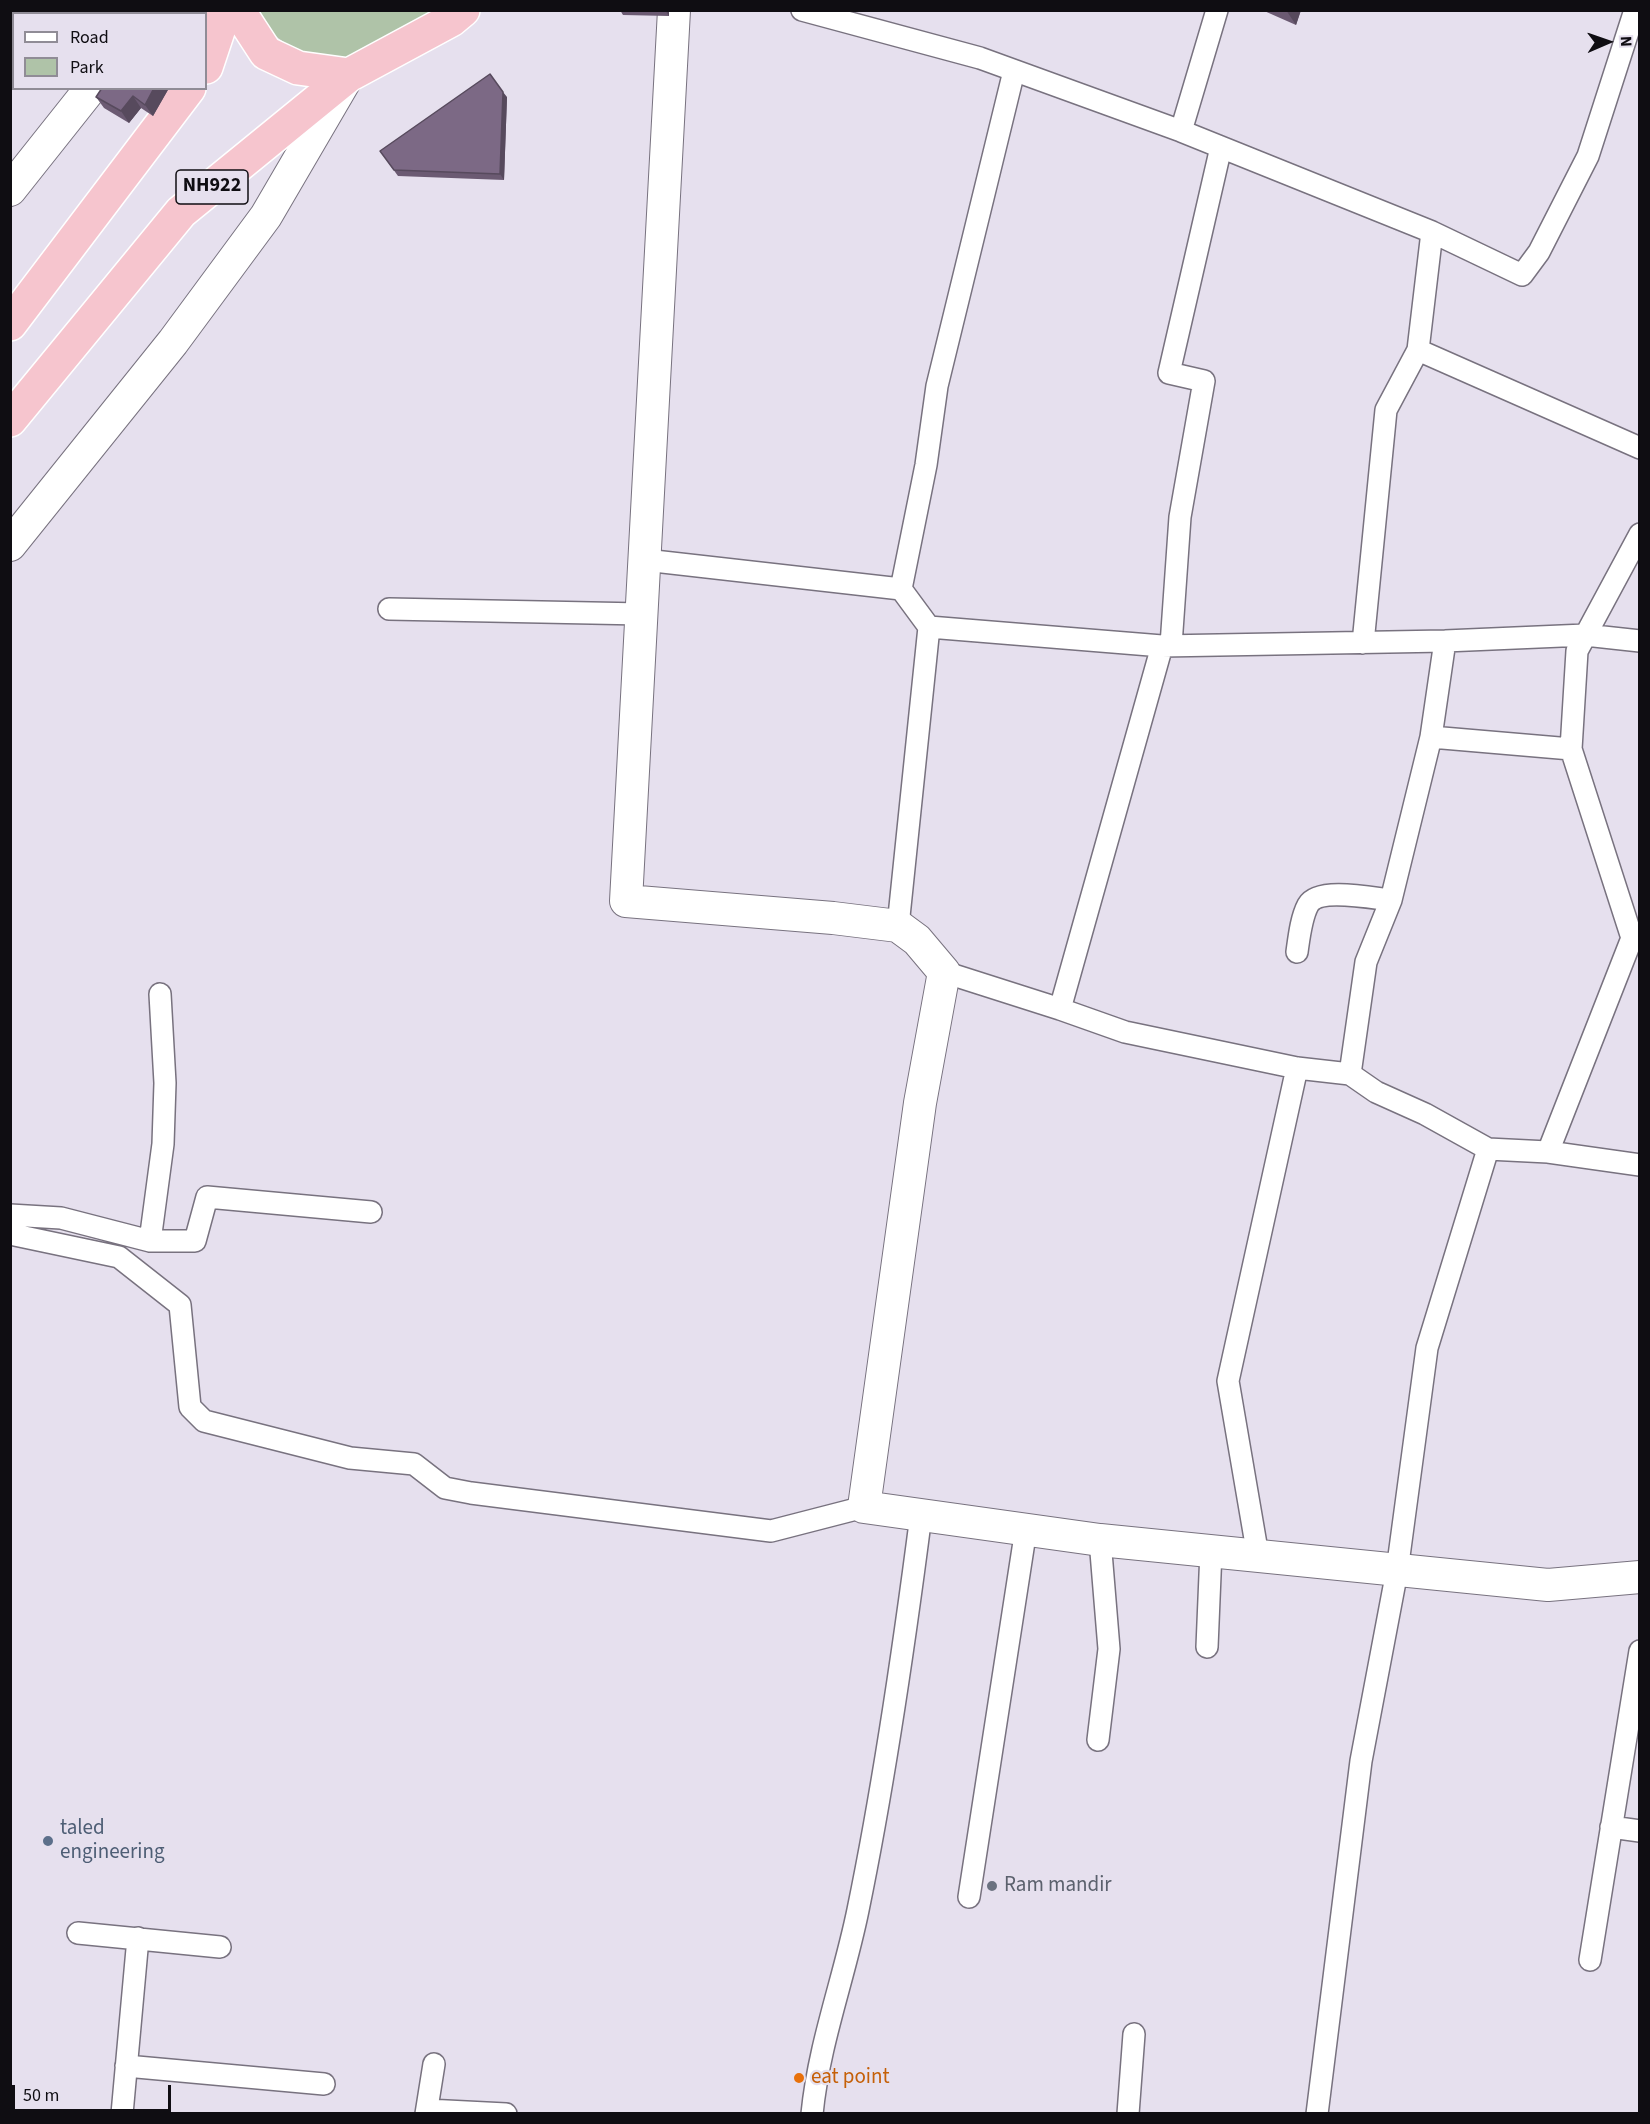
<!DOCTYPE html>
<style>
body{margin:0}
#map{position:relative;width:1650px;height:2124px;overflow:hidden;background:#e6e0ee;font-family:"Source Sans 3",sans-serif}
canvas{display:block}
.frame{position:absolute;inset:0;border:12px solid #0f0d12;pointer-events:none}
.legend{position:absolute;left:12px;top:12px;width:195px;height:78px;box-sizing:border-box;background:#e6e0ee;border:2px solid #908c96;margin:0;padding:8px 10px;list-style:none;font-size:18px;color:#0f0d12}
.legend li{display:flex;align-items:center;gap:12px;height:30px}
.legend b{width:30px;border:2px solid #908c96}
.north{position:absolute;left:1578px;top:12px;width:60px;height:60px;-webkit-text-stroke:4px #e6e0ee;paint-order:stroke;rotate:88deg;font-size:16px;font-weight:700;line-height:24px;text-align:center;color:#0f0d12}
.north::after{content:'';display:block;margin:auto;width:21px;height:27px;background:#0f0d12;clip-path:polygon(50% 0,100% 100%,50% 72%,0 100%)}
.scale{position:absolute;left:12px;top:2085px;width:159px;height:27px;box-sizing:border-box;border:3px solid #0f0d12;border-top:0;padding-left:8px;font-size:18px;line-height:21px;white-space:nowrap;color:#0f0d12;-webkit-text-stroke:4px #e6e0ee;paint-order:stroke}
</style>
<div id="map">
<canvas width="1650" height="2124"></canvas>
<div class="frame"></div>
<ul class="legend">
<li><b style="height:8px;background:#fff"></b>Road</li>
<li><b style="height:16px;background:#afc3a8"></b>Park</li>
</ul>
<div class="north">N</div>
<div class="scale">50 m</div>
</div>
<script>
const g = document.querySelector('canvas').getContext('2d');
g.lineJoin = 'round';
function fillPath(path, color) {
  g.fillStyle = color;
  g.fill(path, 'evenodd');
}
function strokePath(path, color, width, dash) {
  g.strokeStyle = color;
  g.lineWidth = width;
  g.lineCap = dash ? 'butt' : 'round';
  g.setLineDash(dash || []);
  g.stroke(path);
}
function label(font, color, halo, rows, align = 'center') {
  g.font = font + ' "Source Sans 3",sans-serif';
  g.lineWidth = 4.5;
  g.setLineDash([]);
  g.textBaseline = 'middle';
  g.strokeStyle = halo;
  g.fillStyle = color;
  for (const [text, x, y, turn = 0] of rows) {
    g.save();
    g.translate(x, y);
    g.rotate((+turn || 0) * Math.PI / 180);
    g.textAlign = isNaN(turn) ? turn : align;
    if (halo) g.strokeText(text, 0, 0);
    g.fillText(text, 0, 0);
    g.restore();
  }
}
fillPath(new Path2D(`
 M 256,11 L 438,11 L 351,58 L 329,59 L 293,49 L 274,35 Z`), '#afc3a8');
const street = new Path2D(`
 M 802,10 L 980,58 L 1181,131 L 1432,232 L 1418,350 L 1640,448
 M 1181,131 L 1217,10
 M 1432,232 L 1522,275 L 1539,252 L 1588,156 L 1635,10
 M 645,560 L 901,589 L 929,627
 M 901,589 L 926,465 L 937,386 L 1014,71
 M 389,609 L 642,614
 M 1363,643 L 1386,410 L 1418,350
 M 1171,645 L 1180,517 L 1204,381 L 1169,373 L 1221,147
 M 1431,737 L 1445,641
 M 898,926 L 929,627 L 1162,646 L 1445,641 L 1585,635 L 1640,641
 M 1297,952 C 1299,938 1301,918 1308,905 C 1318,887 1372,898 1391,900
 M 944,972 L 1060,1009 L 1162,646
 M 1060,1009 L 1125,1032 L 1297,1068 L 1350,1074 L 1366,962 L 1391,900 L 1431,737 L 1571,749
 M 1350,1074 L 1376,1092 L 1425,1114 L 1488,1149 L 1548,1152 L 1632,938 L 1571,749 L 1577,651 L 1640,534
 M 1548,1152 L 1640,1165
 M 10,1215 L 61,1218 L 150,1241 L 195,1241 L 207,1197 L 371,1212
 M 10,1234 L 119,1257 L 180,1305 L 190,1407 L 204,1421 L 350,1458 L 414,1464 L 445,1488 L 471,1493 L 771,1531 L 864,1507
 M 150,1241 L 163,1144 L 165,1083 L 160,994
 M 1258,1556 L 1228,1381 L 1297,1068
 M 1207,1647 L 1211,1551
 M 1098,1740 L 1109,1649 L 1100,1540
 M 1611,1827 L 1640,1831
 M 969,1897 L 1026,1529
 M 78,1933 L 220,1947
 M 1590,1960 L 1640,1651
 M 126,2066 L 324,2084
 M 427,2110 L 506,2114
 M 122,2114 L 138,1938
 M 426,2114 L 434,2064
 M 812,2114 C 819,2043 844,1979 858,1910 C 885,1779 904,1647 921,1515
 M 1128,2114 L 1134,2034
 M 1317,2114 L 1361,1761 L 1397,1571 L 1427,1348 L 1488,1149`);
const secondary = new Path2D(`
 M 674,10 L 626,901 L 833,918 L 898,926 L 917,940 L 944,972 L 920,1103 L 864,1507 L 1100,1540 L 1548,1585 L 1640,1577
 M 180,14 L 188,10
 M 10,190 L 91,88
 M 10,545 L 173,342 L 266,216 L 346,79`);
const highway = new Path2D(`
 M 238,10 L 266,53 L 298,68 L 349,75
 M 206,67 L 225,10
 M 10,324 L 189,88
 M 10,420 L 181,212 L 349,75 L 451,20 L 463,10`);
strokePath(street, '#78727f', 24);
strokePath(secondary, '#78727f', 34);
strokePath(highway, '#fff', 36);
strokePath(street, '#fff', 21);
strokePath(secondary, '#fff', 32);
strokePath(highway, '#f6c5ce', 33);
fillPath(new Path2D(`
 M 620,10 L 669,10 L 669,16 L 623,15 Z
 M 1262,10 L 1301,10 L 1296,25 Z
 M 102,88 L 169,88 L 153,116 L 141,108 L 129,123 L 104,108 L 96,97 Z
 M 507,97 L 504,180 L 398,176 L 380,151 Z`), '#6b5a72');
fillPath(new Path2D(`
 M 665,10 L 669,10 L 669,16 Z
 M 1286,10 L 1301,10 L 1296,25 Z
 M 154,88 L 169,88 L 153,116 L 145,105 Z
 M 503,92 L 507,97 L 504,180 L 500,174 Z
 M 133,96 L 141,108 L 129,123 L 121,111 Z`), '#574a5d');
const building = new Path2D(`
 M 490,74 L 503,92 L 500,174 L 394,170 L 380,151 Z
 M 102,88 L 154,88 L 145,105 L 133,96 L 121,111 L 96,97 Z`);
fillPath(building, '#7c6985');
strokePath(building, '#574a5d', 1.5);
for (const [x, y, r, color] of [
 [48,1841,6,"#5c6f8a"],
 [992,1886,6,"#6b7280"],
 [799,2078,6,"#e8710a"]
]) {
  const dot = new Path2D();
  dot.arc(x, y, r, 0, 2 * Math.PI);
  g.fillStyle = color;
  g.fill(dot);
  strokePath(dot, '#e6e0ee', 2);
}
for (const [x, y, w] of [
 [212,187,72]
]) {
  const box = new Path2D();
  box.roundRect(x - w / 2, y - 17, w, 34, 4.5);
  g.fillStyle = '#e6e0ee';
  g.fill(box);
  strokePath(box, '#0f0d12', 1.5);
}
label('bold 20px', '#0f0d12', null, [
 ["NH922",212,187]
]);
label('21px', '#4e5e75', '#e6e0ee', [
 ["taled",60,1829],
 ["engineering",60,1853]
], 'left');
label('21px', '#5b616d', '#e6e0ee', [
 ["Ram mandir",1004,1886]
], 'left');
label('21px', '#c56008', '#e6e0ee', [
 ["eat point",811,2078]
], 'left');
</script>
